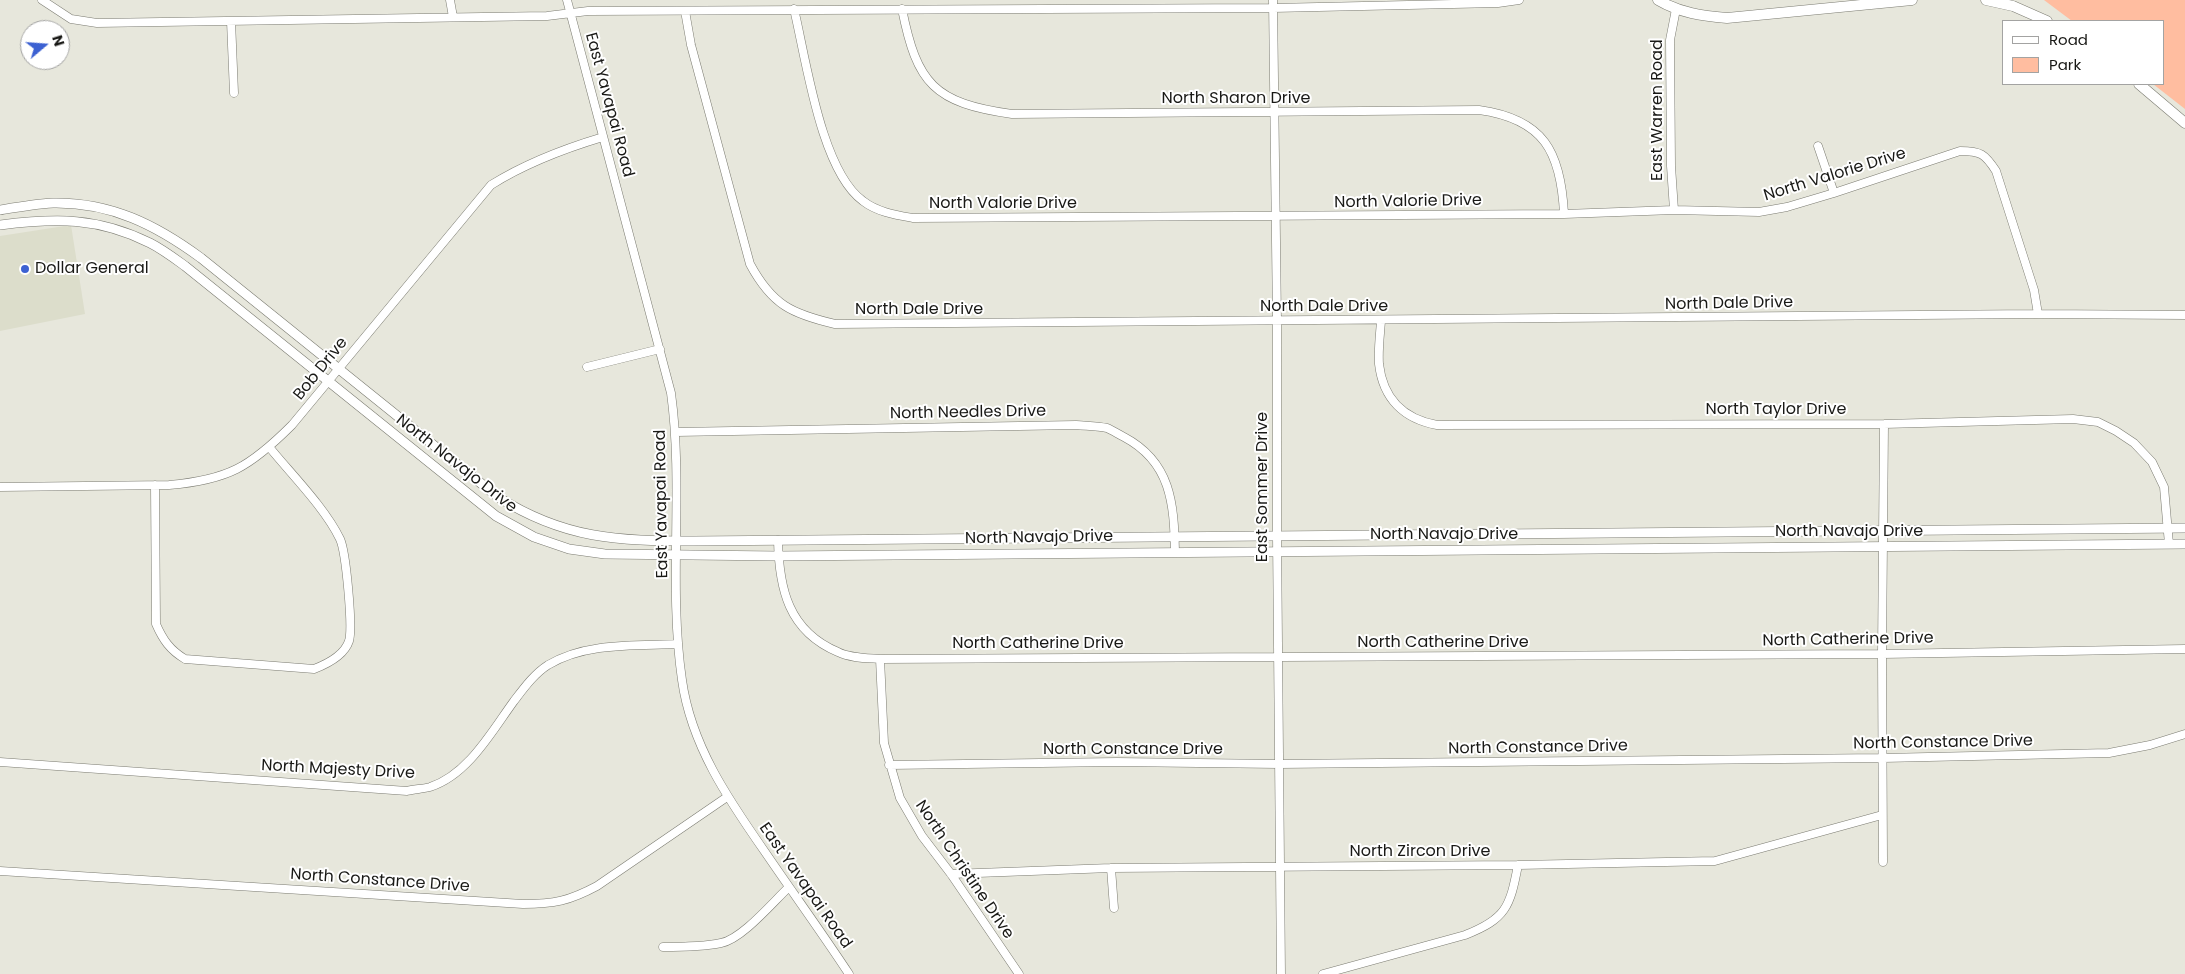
<!DOCTYPE html>
<style>
body{margin:0}
#map{position:relative;width:2185px;height:974px;overflow:hidden;background:#e7e7dc;font-family:Poppins,sans-serif}
canvas{display:block}
.legend{position:absolute;left:2002px;top:20px;width:162px;height:65px;box-sizing:border-box;background:#fff;border:1px solid #a3a3a2;margin:0;padding:6px 9px;list-style:none;font-size:15px;color:#191916}
.legend li{display:flex;align-items:center;gap:10px;height:25px}
.legend b{width:25px;border:1px solid #a3a3a2}
.north{position:absolute;left:20px;top:20px;width:50px;height:50px;box-sizing:border-box;background:#fff;border:1px solid #a3a3a2;border-radius:50%;rotate:72deg;font-size:14px;font-weight:700;line-height:20px;text-align:center;color:#191916}
.north::after{content:'';display:block;margin:auto;width:18px;height:22px;background:#3c61d2;clip-path:polygon(50% 0,100% 100%,50% 72%,0 100%)}
</style>
<div id="map">
<canvas width="2185" height="974"></canvas>
<ul class="legend">
<li><b style="height:6px;background:#fff"></b>Road</li>
<li><b style="height:14px;background:#ffbda0"></b>Park</li>
</ul>
<div class="north">N</div>
</div>
<script>
const g = document.querySelector('canvas').getContext('2d');
g.lineJoin = 'round';
function fillPath(path, color) {
  g.fillStyle = color;
  g.fill(path, 'evenodd');
}
function strokePath(path, color, width, dash) {
  g.strokeStyle = color;
  g.lineWidth = width;
  g.lineCap = dash ? 'butt' : 'round';
  g.setLineDash(dash || []);
  g.stroke(path);
}
function label(font, color, halo, rows, align = 'center') {
  g.font = font + ' Poppins,sans-serif';
  g.lineWidth = 4;
  g.setLineDash([]);
  g.textBaseline = 'middle';
  g.strokeStyle = halo;
  g.fillStyle = color;
  for (const [text, x, y, turn = 0] of rows) {
    g.save();
    g.translate(x, y);
    g.rotate((+turn || 0) * Math.PI / 180);
    g.textAlign = isNaN(turn) ? turn : align;
    if (halo) g.strokeText(text, 0, 0);
    g.fillText(text, 0, 0);
    g.restore();
  }
}
fillPath(new Path2D(`
 M 71,225 L 85,314 L 0,331 L 0,236 Z`), '#dcddcb');
fillPath(new Path2D(`
 M 2044,0 L 2185,0 L 2185,109 L 2153,84 L 2164,84 L 2164,21 L 2072,21 Z`), '#ffbda0');
const minor = new Path2D(`
 M 42,0 L 71,19 L 97,23 L 547,16 L 588,11 L 1273,8 L 1498,3 L 1519,0
 M 450,0 L 453,17
 M 567,0 L 671,393 C 684,488 668,585 682,680 C 691,745 728,799 765,852 C 793,893 822,933 849,974
 M 1273,0 L 1277,321 L 1277,535 L 1281,974
 M 794,9 C 806,59 821,171 863,201 C 877,212 896,215 913,218 L 1564,214 L 1674,210 L 1759,212 L 1787,207 L 1834,193 L 1960,151 C 1981,151 1985,154 1996,171 L 2034,290 L 2038,314
 M 902,9 C 917,84 934,103 1012,114 L 1479,110 C 1544,119 1561,152 1564,214
 M 685,11 L 691,45 L 750,264 C 772,305 792,314 835,324 L 2038,314 L 2185,315
 M 231,21 L 234,93
 M 1818,146 L 1834,193
 M 1674,210 L 1671,166 L 1670,40 L 1676,9
 M 1381,321 C 1380,335 1378,350 1379,364 C 1383,399 1404,419 1437,425 L 1884,424 L 2073,419 L 2098,422 L 2116,431 L 2134,443 L 2152,462 L 2164,487 L 2169,544
 M 587,367 L 660,349
 M 676,432 L 1076,425 C 1086,426 1097,426 1107,428 C 1112,430 1118,434 1124,437 C 1171,462 1174,503 1175,552
 M 155,485 L 156,624 C 163,640 170,650 185,659 L 314,669 C 327,664 344,656 349,641 C 353,627 346,552 340,539 C 325,508 292,475 270,448
 M 0,487 L 169,485 C 228,480 250,467 292,425 L 491,185 C 526,163 563,149 603,137
 M 778,540 C 779,588 788,631 838,652 C 850,658 866,658 880,659 L 1882,654 L 2185,649
 M 880,659 L 884,743 L 900,798 L 922,836 L 951,874 L 1019,974
 M 0,762 L 407,791 C 414,789 423,789 430,787 C 468,775 492,731 514,701 C 524,688 534,674 548,665 C 586,642 636,646 678,644
 M 889,765 L 1117,762 L 1279,764 L 1883,758 L 2109,753 L 2150,745 L 2185,734
 M 1883,862 L 1882,654 L 1884,424
 M 1111,868 L 1114,908
 M 0,871 L 523,904 C 554,904 569,901 597,886 L 727,797
 M 951,874 L 1111,868 L 1518,865 L 1715,861 L 1882,815
 M 663,947 C 682,947 702,947 721,943 C 742,939 772,903 789,887
 M 1323,974 L 1465,935 C 1506,919 1510,907 1518,865`);
const tertiary = new Path2D(`
 M 0,210 C 18,207 35,204 53,203 C 111,202 156,225 201,258 L 498,497 C 564,539 618,541 694,541 L 2185,528
 M 0,225 C 56,218 98,217 150,243 C 162,249 174,258 185,266 L 496,516 L 534,537 L 569,549 L 605,554 L 778,556 L 2185,544`);
const secondary = new Path2D(`
 M 1658,0 C 1680,13 1703,16 1727,18 L 1912,0
 M 1986,0 L 2013,6 L 2047,21
 M 2139,84 L 2185,123`);
strokePath(minor, '#7b7b71', 9);
strokePath(tertiary, '#7b7b71', 10);
strokePath(secondary, '#7b7b71', 11);
strokePath(minor, '#fff', 8);
strokePath(tertiary, '#fff', 9);
strokePath(secondary, '#fff', 10);
for (const [x, y, r, color] of [
 [25,269,5,"#3c61d2"]
]) {
  const dot = new Path2D();
  dot.arc(x, y, r, 0, 2 * Math.PI);
  g.fillStyle = color;
  g.fill(dot);
  strokePath(dot, '#fff', 2);
}
label('16px', '#191916', '#fff', [
 ["North Sharon Drive",1236,99],
 ["East Yavapai Road",609,105,75],
 ["East Warren Road",1658,110,-90],
 ["North Valorie Drive",1835,175,-17],
 ["North Valorie Drive",1408,202,-1],
 ["North Valorie Drive",1003,204],
 ["North Dale Drive",1729,304,-1],
 ["North Dale Drive",1324,307],
 ["North Dale Drive",919,310],
 ["Bob Drive",321,369,-51],
 ["North Taylor Drive",1776,410],
 ["North Needles Drive",968,413,-1],
 ["North Navajo Drive",456,464,38],
 ["East Sommer Drive",1263,487,-90],
 ["East Yavapai Road",662,504,-91],
 ["North Navajo Drive",1849,532],
 ["North Navajo Drive",1444,535],
 ["North Navajo Drive",1039,538,-1],
 ["North Catherine Drive",1848,640,-1],
 ["North Catherine Drive",1443,643],
 ["North Catherine Drive",1038,644],
 ["North Constance Drive",1943,743,-1],
 ["North Constance Drive",1538,748,-1],
 ["North Constance Drive",1133,750],
 ["North Majesty Drive",338,770,3],
 ["North Zircon Drive",1420,852],
 ["North Christine Drive",964,870,56],
 ["North Constance Drive",380,881,4],
 ["East Yavapai Road",805,886,55]
]);
label('16px', '#191916', '#fff', [
 ["Dollar General",35,269]
], 'left');
</script>
